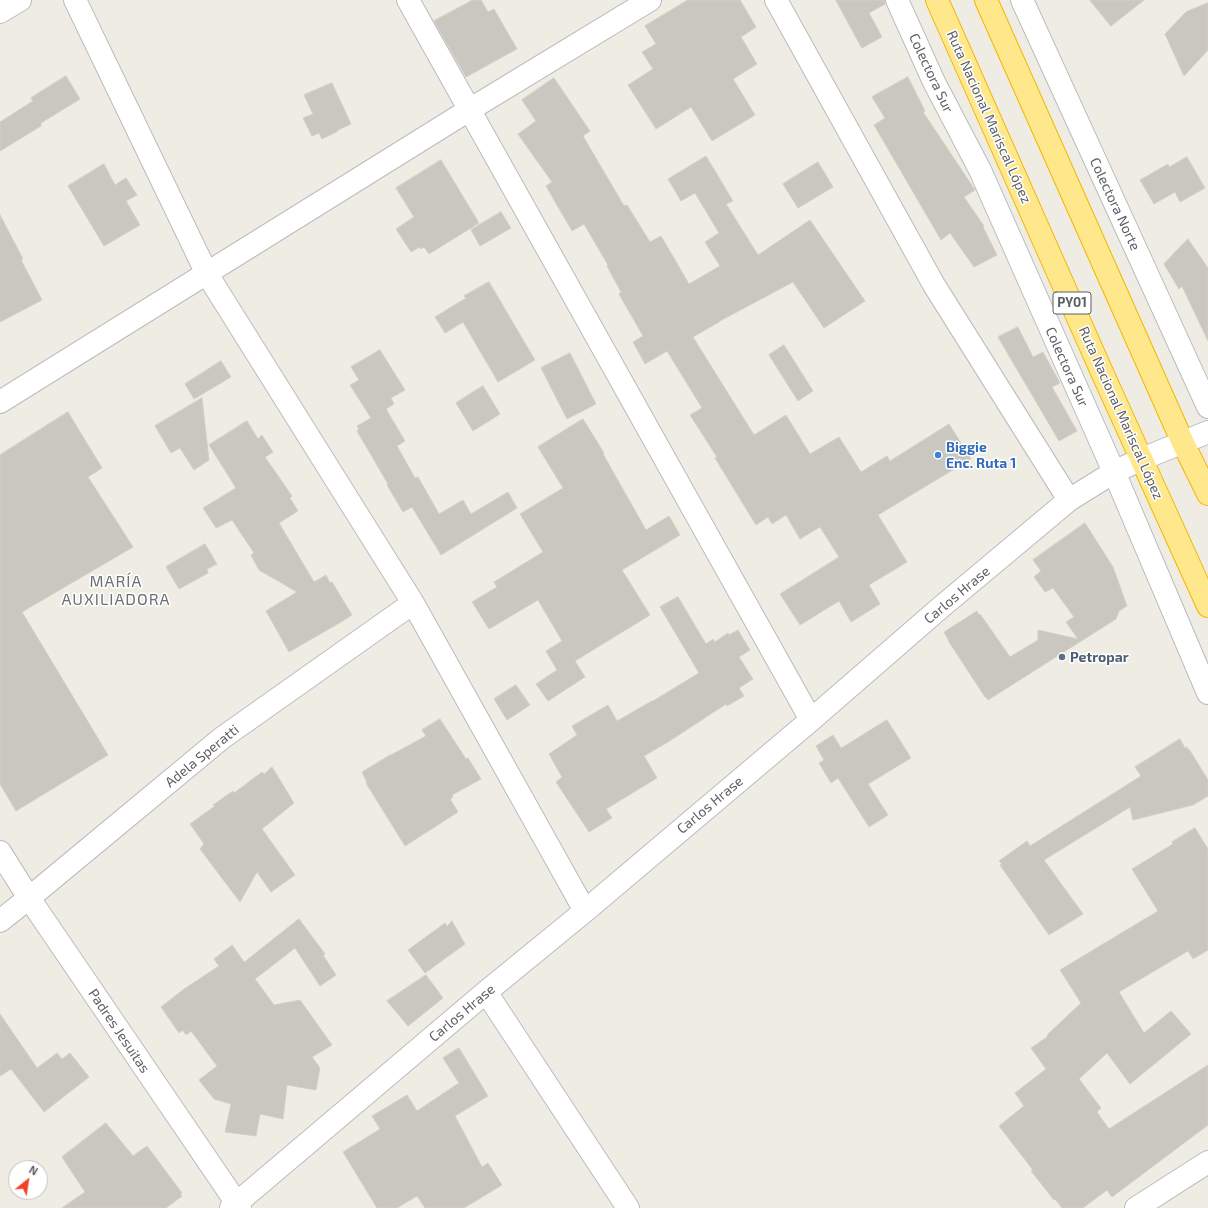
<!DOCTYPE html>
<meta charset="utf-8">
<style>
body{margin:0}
#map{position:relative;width:1208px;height:1208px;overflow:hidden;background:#efede3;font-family:"Exo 2",sans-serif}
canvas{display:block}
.north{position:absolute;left:8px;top:1160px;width:40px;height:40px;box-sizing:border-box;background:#fff;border:1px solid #bebfc1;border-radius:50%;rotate:30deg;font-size:11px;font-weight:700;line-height:16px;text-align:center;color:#5c5f65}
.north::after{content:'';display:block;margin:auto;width:14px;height:18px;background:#f34126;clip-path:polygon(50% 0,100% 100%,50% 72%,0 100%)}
</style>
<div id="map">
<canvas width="1208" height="1208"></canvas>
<div class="north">N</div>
</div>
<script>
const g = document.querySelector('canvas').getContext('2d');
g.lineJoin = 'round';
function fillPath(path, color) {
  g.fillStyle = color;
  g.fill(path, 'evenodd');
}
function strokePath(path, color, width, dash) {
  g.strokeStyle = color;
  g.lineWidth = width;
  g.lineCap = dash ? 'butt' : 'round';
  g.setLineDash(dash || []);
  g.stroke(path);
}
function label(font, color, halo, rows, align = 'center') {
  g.font = font + ' "Exo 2",sans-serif';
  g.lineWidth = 3;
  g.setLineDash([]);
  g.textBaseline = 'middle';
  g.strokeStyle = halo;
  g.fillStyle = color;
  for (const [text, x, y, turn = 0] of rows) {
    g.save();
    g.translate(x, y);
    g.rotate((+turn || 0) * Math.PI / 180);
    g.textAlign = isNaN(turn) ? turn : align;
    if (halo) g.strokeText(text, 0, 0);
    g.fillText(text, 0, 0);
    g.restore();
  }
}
const building = new Path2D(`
 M 473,0 L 481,0 L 488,12 L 494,9 L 517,49 L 466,77 L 434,21 Z
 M 688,0 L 740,0 L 756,27 L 741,37 L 757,64 L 733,79 L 755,115 L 712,141 L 691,107 L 656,129 L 628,85 L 653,69 L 642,52 L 656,44 L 645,26 Z
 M 836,0 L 885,0 L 885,4 L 869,13 L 882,37 L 862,48 Z
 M 1090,0 L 1144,0 L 1111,26 Z
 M 1208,3 L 1208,50 L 1184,76 L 1165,34 L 1186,12 Z
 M 66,76 L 80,99 L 41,123 L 41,126 L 0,151 L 0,122 L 33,101 L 31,98 Z
 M 908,77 L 925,111 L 923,112 L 975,190 L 964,197 L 984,226 L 983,227 L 997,255 L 974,267 L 950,233 L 941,240 L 874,125 L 885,118 L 872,97 Z
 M 554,78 L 590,131 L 583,136 L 624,206 L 627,205 L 650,242 L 661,236 L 689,284 L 720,266 L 705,242 L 719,233 L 695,193 L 681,201 L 668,179 L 706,156 L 733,201 L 726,204 L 758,255 L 810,220 L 865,301 L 824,328 L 793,282 L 718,322 L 719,322 L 693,337 L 754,435 L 786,415 L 810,454 L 839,437 L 861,472 L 887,456 L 890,461 L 949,424 L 971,459 L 878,515 L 907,562 L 869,585 L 880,604 L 851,622 L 839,601 L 800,625 L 780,594 L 839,557 L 820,527 L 800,539 L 786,515 L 772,524 L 768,517 L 756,525 L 715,458 L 717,457 L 690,415 L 702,408 L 667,351 L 645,364 L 633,342 L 643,336 L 619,294 L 621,292 L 607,266 L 608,265 L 584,224 L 572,231 L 546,186 L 552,182 L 518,134 L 536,121 L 522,100 Z
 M 332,83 L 351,124 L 338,130 L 338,131 L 322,139 L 319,133 L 312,136 L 303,118 L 313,114 L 304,95 Z
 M 1187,157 L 1205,188 L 1180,202 L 1175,192 L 1154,204 L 1140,180 L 1168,164 L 1169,167 Z
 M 441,160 L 479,223 L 429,254 L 424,247 L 421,249 L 420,247 L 411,252 L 396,229 L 414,217 L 396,188 Z
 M 818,162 L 833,187 L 798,208 L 783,184 Z
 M 104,164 L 115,185 L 126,178 L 137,195 L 126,201 L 140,225 L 104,246 L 68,186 Z
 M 501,212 L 511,228 L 480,246 L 471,230 Z
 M 0,215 L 23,259 L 21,260 L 42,300 L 0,322 Z
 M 1188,239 L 1208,268 L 1208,341 L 1182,286 L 1179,289 L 1164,264 Z
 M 489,282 L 535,360 L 498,382 L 463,322 L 445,333 L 435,317 L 466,298 L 464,296 Z
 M 1018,327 L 1033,357 L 1043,352 L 1060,383 L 1052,387 L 1077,431 L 1059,441 L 998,337 Z
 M 784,345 L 813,391 L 798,401 L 769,355 Z
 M 380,350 L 405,390 L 391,398 L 394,404 L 386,409 L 405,441 L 397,446 L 415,478 L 418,477 L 439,514 L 463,500 L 471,514 L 508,492 L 517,508 L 441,555 L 412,507 L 403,512 L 387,485 L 388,484 L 357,431 L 359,429 L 357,426 L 371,418 L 350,385 L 359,380 L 351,367 Z
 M 570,353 L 596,404 L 567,419 L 541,368 Z
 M 221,361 L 231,377 L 194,399 L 185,384 Z
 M 483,386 L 500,414 L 473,431 L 456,403 Z
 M 202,398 L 209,460 L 194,470 L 180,448 L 171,453 L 155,426 Z
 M 68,412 L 102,468 L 88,477 L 133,547 L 22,612 L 108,755 L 16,811 L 0,784 L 0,455 Z
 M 583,419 L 604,453 L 603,454 L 646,530 L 669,516 L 680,535 L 622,570 L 650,615 L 575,661 L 585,677 L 548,701 L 536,684 L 557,670 L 546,651 L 562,641 L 538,600 L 489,629 L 472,602 L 497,587 L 494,582 L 543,552 L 520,514 L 563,488 L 538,447 Z
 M 247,421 L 258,439 L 262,435 L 273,452 L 265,457 L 292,496 L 290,498 L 298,511 L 279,523 L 314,582 L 326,575 L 330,583 L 332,582 L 352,615 L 341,622 L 289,652 L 266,611 L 297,592 L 259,570 L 251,555 L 254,553 L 232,520 L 216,528 L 203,508 L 236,488 L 209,445 Z
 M 1085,523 L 1113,567 L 1127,606 L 1119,611 L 1116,619 L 988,700 L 986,697 L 985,697 L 949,642 L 949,641 L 944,632 L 977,611 L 979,615 L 980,614 L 1010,657 L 1038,640 L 1038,630 L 1078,639 L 1066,622 L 1074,617 L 1053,588 L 1045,592 L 1034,577 L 1041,571 L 1033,560 Z
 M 205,544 L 217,564 L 207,569 L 208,573 L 179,589 L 166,567 Z
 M 678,597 L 706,644 L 713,639 L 715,642 L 728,633 L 729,635 L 738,630 L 750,650 L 739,657 L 753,679 L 739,688 L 744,696 L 727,706 L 726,704 L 668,742 L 644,756 L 657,778 L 606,809 L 612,818 L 589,832 L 556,782 L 562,777 L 549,754 L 577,735 L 572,726 L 608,705 L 617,721 L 652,701 L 653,701 L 699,673 L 660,607 Z
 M 516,685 L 530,705 L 507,720 L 494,699 Z
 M 440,719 L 466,759 L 468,758 L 481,779 L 452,795 L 453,797 L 450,799 L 458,812 L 405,846 L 366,783 L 367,782 L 362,772 L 390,755 L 391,755 L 426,736 L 422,730 Z
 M 887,720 L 911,758 L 868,784 L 888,815 L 869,827 L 838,778 L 831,783 L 819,763 L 824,760 L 816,746 L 833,735 L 841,748 Z
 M 1180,739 L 1185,748 L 1187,747 L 1188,750 L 1189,749 L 1208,780 L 1208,796 L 1193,805 L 1133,820 L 1130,807 L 1044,860 L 1083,914 L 1049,935 L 1000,865 L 1002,864 L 999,861 L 1027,841 L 1030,846 L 1141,776 L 1135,767 Z
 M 272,767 L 294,803 L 262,829 L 295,875 L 271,892 L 257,872 L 240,902 L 200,849 L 204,844 L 190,824 L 215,806 L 213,805 L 233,791 L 234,793 L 262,772 L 264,774 Z
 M 1195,828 L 1208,849 L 1208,950 L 1193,959 L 1188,951 L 1119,992 L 1144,1033 L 1171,1011 L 1191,1034 L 1130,1084 L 1107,1053 L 1079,1079 L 1101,1108 L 1097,1112 L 1109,1129 L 1208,1065 L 1208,1125 L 1112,1197 L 1107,1190 L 1083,1208 L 1062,1208 L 1055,1199 L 1054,1200 L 1031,1171 L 1033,1170 L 999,1126 L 1024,1106 L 1015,1093 L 1046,1069 L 1031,1048 L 1047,1037 L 1048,1034 L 1081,1003 L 1060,970 L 1158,911 L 1132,869 L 1173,844 L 1172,842 Z
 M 299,919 L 325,954 L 323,955 L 336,975 L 320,986 L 295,948 L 255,979 L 274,1005 L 300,1000 L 332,1045 L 312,1057 L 320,1068 L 316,1090 L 287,1085 L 283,1119 L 260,1114 L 256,1136 L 225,1132 L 231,1104 L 214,1099 L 199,1080 L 217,1066 L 191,1031 L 186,1035 L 183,1030 L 179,1033 L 161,1007 L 184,989 L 219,966 L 214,959 L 232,945 L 244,962 Z
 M 452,921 L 465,944 L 425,973 L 408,950 L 445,923 L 447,926 Z
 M 426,975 L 443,998 L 408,1026 L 387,1001 Z
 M 0,1014 L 37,1068 L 57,1053 L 62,1059 L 70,1053 L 89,1077 L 44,1112 L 11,1069 L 0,1076 Z
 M 459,1048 L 488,1096 L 455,1116 L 482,1167 L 488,1163 L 502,1185 L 464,1208 L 425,1208 L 417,1196 L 397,1208 L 377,1208 L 343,1152 L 380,1129 L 372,1116 L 407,1095 L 417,1111 L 459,1083 L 443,1058 Z
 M 106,1123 L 133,1156 L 147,1146 L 182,1193 L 180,1194 L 182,1196 L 166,1208 L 62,1208 L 85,1192 L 62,1157 Z`);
fillPath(building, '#cac7c1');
strokePath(building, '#d4cfc1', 1);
const street = new Path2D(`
 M 75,0 L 207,274 L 413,603 L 585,911
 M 408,0 L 811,720
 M 776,0 L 934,285 L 1069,500
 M 897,0 L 934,82 L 980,170 L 1114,472 L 1208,693
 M 1022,0 L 1208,407
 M 0,12 L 20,0
 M 0,402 L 469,110 L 650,0
 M 0,852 L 29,898 L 240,1208
 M 0,921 L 29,898 L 222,738 L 413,603
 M 486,992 L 628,1208
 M 231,1208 L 486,992 L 585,911 L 811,720 L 940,608 L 1069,500 L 1114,472 L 1142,459 L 1208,432
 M 1136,1208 L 1208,1162`);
const highway = new Path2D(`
 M 937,0 L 1101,370 L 1208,606
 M 986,0 L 1183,443 L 1208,494`);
strokePath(street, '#b9bbc0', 24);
strokePath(highway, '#f3b500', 24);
strokePath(street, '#fff', 22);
strokePath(highway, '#ffe88b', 22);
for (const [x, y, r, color] of [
 [938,455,4,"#3f7fe0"],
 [1062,657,4,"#5c6f8a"]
]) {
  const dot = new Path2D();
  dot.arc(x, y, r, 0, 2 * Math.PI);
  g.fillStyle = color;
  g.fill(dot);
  strokePath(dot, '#fff', 1.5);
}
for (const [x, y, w] of [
 [1072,303,38]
]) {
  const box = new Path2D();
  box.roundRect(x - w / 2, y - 11, w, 22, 3);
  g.fillStyle = '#fff';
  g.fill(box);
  strokePath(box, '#5c5f65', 1);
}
label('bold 13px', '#5c5f65', null, [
 ["PY01",1072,303]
]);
label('14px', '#5c5f65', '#fff', [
 ["Colectora Sur",931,73,65],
 ["Ruta Nacional Mariscal López",989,117,66],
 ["Colectora Norte",1115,204,65],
 ["Colectora Sur",1067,367,66],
 ["Ruta Nacional Mariscal López",1121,413,66],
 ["Carlos Hrase",957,595,-40],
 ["Adela Speratti",202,756,-39],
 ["Carlos Hrase",710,805,-40],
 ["Carlos Hrase",462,1013,-40],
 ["Padres Jesuitas",119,1031,56]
]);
label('bold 14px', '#366cbe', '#fff', [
 ["Biggie",946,447],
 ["Enc. Ruta 1",946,463]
], 'left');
label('bold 14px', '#4e5e75', '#fff', [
 ["Petropar",1070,657]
], 'left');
g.letterSpacing = '1px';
label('16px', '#6c7177', '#fff', [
 ["MARÍA",116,582],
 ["AUXILIADORA",116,600]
]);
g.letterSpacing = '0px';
</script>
